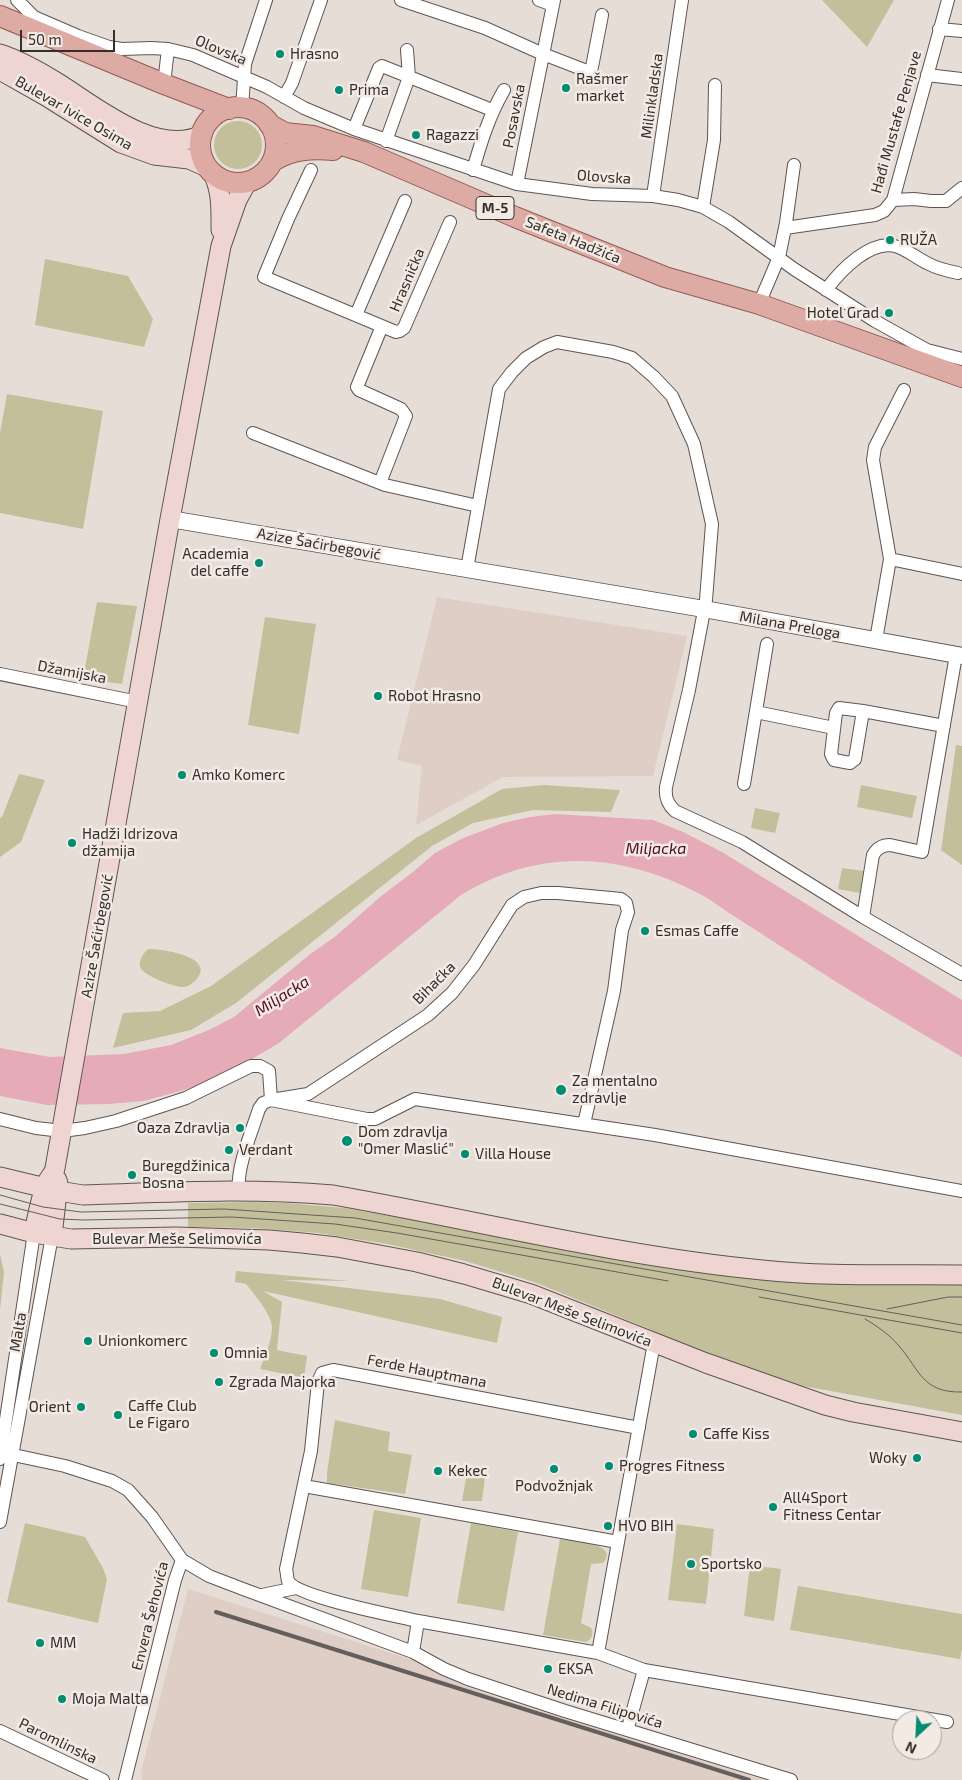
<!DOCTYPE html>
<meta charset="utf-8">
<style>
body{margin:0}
#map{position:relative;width:962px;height:1780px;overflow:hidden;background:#e6ddd7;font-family:"Exo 2",sans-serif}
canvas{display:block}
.north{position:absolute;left:892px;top:1710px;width:50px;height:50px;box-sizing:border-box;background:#f3eae4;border:1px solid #a69f9b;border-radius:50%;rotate:205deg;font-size:14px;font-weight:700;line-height:20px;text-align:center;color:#332f2d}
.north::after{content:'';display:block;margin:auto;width:18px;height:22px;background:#008b73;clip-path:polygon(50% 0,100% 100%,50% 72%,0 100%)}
.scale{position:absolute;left:20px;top:30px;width:95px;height:22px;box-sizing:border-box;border:2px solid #332f2d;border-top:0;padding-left:6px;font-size:15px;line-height:18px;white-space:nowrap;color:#332f2d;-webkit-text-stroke:4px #f3eae4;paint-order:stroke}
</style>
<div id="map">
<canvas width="962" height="1780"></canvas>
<div class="north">N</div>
<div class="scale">50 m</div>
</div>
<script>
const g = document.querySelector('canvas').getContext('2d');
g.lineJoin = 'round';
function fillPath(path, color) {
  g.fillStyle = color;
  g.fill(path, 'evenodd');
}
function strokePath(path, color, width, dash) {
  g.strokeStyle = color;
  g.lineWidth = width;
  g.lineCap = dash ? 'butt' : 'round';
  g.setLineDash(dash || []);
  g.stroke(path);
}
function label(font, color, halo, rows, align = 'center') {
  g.font = font + ' "Exo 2",sans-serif';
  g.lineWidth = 5;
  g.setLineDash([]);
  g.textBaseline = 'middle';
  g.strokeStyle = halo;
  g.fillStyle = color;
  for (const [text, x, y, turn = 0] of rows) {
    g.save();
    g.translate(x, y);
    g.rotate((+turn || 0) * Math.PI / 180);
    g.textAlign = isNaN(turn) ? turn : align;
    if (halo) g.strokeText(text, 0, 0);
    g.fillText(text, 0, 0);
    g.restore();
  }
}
fillPath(new Path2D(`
 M 437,597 L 687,636 L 653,776 L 503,777 L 416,825 L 422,766 L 397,760 Z
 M 188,1589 L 435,1667 L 455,1682 L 505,1700 L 764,1780 L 142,1780 L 141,1772 Z`), '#decec5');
fillPath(new Path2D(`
 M 822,0 L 894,0 L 867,47 Z
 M214 145a24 24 0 1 1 48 0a24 24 0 1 1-48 0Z
 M 45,259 L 128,276 L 153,319 L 144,347 L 35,325 Z
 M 7,394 L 103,411 L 83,529 L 0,513 L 0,433 Z
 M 97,602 L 137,606 L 122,684 L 83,679 Z
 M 265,617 L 316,624 L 299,734 L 248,725 Z
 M 956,745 L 962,746 L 962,865 L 941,850 Z
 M 19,774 L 45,780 L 21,842 L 0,857 L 0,818 L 2,817 Z
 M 544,785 L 620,790 L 611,812 L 533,810 L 473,823 L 432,846 L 236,1003 L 191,1030 L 113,1048 L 123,1013 L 160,1011 L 211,986 L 416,838 L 502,789 Z
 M 861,785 L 917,796 L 912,818 L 857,807 Z
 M 755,808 L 780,813 L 775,833 L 751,828 Z
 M 842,868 L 864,871 L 860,893 L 838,889 Z
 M 149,949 C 163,949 217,957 196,980 C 193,983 188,987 183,987 C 174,987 151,978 143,971 C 136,965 142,953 149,949 Z
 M 254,1202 L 286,1203 L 345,1208 L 719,1274 L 778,1281 L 841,1284 L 962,1283 L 962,1415 L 792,1384 L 674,1341 L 647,1328 L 534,1282 L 465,1261 L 387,1244 L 318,1233 L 252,1228 L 188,1227 L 188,1203 Z
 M 0,1254 L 4,1272 L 0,1310 Z
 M 236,1271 L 350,1281 L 282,1280 L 440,1299 L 502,1317 L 497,1343 L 263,1291 L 282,1302 L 277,1350 L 307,1356 L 304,1378 L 260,1369 C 265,1356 272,1341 272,1327 C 272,1315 254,1294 246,1284 L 235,1282 Z
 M 335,1420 L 390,1432 L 388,1451 L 412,1455 L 405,1494 L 327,1483 L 327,1473 Z
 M 468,1467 L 486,1469 L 482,1501 L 462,1501 Z
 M 374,1510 L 421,1518 L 408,1597 L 361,1589 Z
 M 25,1523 L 85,1537 L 103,1568 L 107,1579 L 98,1623 L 7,1602 Z
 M 471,1523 L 518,1532 L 504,1611 L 457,1603 Z
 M 677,1524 L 714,1529 L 706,1604 L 668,1600 Z
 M 560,1539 C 571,1541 621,1543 603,1563 L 591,1564 L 581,1623 L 591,1628 C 594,1634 592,1639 586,1642 L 543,1635 Z
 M 750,1565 L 781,1569 L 774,1621 L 744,1616 Z
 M 798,1586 L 962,1614 L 962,1649 L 960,1659 L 790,1630 Z`), '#c3bf9a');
fillPath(new Path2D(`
 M 555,814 L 653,820 L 683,832 L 722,852 L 962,1000 L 962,1057 C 913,1028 864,1000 816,969 C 790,952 763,935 737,918 C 724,910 712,900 698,893 C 620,852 538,848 461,895 L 279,1043 L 220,1078 L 195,1087 L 144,1101 L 108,1104 L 47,1105 L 0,1096 L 0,1048 L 50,1057 L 124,1054 L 171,1045 L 209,1030 L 234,1017 L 309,955 L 336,936 L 380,897 L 413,872 L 435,853 L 461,839 L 503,823 L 530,817 Z`), '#e5abb7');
const minor = new Path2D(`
 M 17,0 L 34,17 L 78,36 L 109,47 L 122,49 L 151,48 L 168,49 L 193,55 L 267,87 L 304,108 L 354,129 L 517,184 L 592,194 L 653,196 L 678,200 L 703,207 L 729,222 L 794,269 L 875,321 L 927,350 L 962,359
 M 401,0 L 485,28 L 543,54 L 587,71 L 590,70 L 592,67 L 602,15
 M 539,0 L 553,5
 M 939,29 L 962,31
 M 927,75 L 962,79
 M 164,84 L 168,49
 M 284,97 L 292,83 L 321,0
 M 242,108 L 245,64 L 266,0
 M 354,129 L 379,68 L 382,66 L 492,110
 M 386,141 L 409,77 L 407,50
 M 311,170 L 288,219 L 264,277 L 396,332 L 400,331 L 404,328 L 450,222
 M 473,170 C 481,142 489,116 504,90
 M 517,184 L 554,0
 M 653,196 L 682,0
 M 893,200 L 914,199 L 931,201 L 946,201 L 962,188
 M 703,207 L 714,140 L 715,85
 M 785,228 L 875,215 L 884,211 L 893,200 L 948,0
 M 826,290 C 840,271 872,237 898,247 C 909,251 918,259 929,264 C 938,269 948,271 958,273
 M 759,304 L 779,257 L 786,223 L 794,165
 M 356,315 L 405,201
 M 253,433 L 385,485 L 478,506
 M 380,483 L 406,416 L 401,409 L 359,390 L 357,387 L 382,326
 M 890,559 L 962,574
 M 467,569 L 499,389 L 512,372 L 526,358 L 544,347 L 557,342 L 613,352 L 632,358 L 654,377 L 672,396 L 694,444 L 712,524 L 706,600 L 689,690 L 666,787 C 665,797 667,804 675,811 L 742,842 L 863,917 L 962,974
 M 876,640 L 890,559 L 873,460 L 875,447 L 904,390
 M 0,674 L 138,702
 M 863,711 L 855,759 L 850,763 L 834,760 L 831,754 L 836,713 L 839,708 L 863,711 L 944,726
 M 756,712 L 834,728
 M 744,784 L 767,644
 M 863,917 L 873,855 C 877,848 882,845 890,845 L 922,852 L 956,655
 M 0,1119 L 36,1128 L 62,1131 L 85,1128 L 116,1121 L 186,1098 L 251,1066 L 260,1066 L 269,1071 L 271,1100 L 308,1094 L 428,1015 L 452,993 L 474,965 L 512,905 L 524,897 L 541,893 L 558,893 L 621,899 L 626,903 L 628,912 L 622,930 L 614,991 L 584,1124
 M 239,1191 C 236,1168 252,1131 259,1109 L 263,1103 L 271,1100 L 367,1119 L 375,1119 L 415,1099 L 655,1135 L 962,1191
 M 0,1452 L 65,1466 L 112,1481 L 128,1490 L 152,1517 L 182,1560 L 175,1580 L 125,1780
 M 0,1459 L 34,1233
 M 304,1486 L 618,1542
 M 0,1522 L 52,1236
 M 182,1560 L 209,1576 L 243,1589 L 413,1652 L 444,1669 L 468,1679 L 565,1711 L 791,1780
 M 262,1595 L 296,1588
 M 418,1621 L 598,1653 L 644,1670 L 947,1722
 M 413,1652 L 418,1621 C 396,1616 297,1597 288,1581 C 287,1578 287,1572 286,1569 L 311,1451 L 318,1382 L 322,1373 L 333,1370 L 639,1428
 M 598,1653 L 654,1343
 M 629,1724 L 644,1670
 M 0,1731 L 103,1780`);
const tertiary = new Path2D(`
 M 170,519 L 704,609 L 962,656`);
const secondary = new Path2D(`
 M 0,54 C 21,61 42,73 61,85 C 97,108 157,157 202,135
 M 0,70 L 46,96 L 121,143 L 154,155 L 189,159 L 207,167
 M 213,173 C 222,192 221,210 221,230
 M 0,1177 L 58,1191 L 83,1195 C 166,1192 250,1188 333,1195 C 476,1220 617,1256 762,1270 C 828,1277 895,1274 962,1275
 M 0,1224 L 34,1233 L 71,1239 L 176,1237 L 269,1240 L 302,1243 L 337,1247 L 417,1262 L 464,1274 L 531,1294 L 706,1363 L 825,1405 L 853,1412 L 962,1432
 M 34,1233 C 37,1217 40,1201 46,1185 C 48,1178 54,1175 55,1168 L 170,519 L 221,246 L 237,200 L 247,182
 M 52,1236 L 58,1184 L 57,1180`);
const primary = new Path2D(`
 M 0,16 L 164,84 L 229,109
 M200 145a38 38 0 1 1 76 0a38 38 0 1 1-76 0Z
 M 269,124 L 285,133 L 313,136 L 364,152 L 515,217 L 665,277 L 759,304 L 962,377
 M 273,161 C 292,149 312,148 333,150`);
strokePath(minor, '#5d5551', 14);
strokePath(tertiary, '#5d5551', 18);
strokePath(secondary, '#5d5551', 21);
strokePath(primary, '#935b53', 22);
strokePath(minor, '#fff', 12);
strokePath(tertiary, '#fff', 16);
strokePath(secondary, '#eed5d2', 19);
strokePath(primary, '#ddaba4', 20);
strokePath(new Path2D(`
 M 0,1195 L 43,1207 L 81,1212 L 224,1209 L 355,1218 L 962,1325
 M 0,1204 L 60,1219 L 84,1220 L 232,1217 L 335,1224 L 397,1233 L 668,1281
 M 759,1297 L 962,1333
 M 887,1309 L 948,1297 L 962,1297
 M 865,1319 C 877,1326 890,1335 899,1346 C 920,1370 922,1393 962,1392`), '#645f5c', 1);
strokePath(new Path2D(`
 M 216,1612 L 749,1780`), '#645f5c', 4);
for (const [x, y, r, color] of [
 [280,54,5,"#008b73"],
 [566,88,5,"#008b73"],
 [339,90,5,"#008b73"],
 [416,135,5,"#008b73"],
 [890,240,5,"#008b73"],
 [889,313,5,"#008b73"],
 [259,563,5,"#008b73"],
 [378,696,5,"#008b73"],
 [182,775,5,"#008b73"],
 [72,843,5,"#008b73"],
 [645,931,5,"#008b73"],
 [561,1090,6,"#008b73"],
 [240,1128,5,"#008b73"],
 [347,1141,6,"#008b73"],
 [229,1150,5,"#008b73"],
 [465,1154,5,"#008b73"],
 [132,1175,5,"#008b73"],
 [88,1341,5,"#008b73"],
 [214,1353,5,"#008b73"],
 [219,1382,5,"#008b73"],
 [81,1407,5,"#008b73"],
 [118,1415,5,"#008b73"],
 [693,1434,5,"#008b73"],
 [917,1458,5,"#008b73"],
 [609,1466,5,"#008b73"],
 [554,1469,5,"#008b73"],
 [438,1471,5,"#008b73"],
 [773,1507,5,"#008b73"],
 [608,1526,5,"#008b73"],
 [691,1564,5,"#008b73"],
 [40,1643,5,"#008b73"],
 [548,1669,5,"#008b73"],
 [62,1699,5,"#008b73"]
]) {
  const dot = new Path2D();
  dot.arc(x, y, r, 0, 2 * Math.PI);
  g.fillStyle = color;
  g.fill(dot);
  strokePath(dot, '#f3eae4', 2);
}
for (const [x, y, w] of [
 [495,208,38]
]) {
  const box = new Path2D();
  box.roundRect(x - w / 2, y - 11.5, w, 23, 4);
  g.fillStyle = '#f3eae4';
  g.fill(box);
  strokePath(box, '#332f2d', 1);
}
label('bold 14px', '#332f2d', null, [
 ["M-5",495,208]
]);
label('15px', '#332f2d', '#f3eae4', [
 ["Olovska",221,50,23],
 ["Milinkladska",652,96,-82],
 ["Bulevar Ivice Osima",74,113,30],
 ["Posavska",514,116,-79],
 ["Hađi Mustafe Penjave",896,122,-74],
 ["Olovska",604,177,4],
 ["Safeta Hadžića",573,240,22],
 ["Hrasnička",407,280,-67],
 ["Azize Šaćirbegović",319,544,10],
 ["Milana Preloga",790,625,10],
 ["Džamijska",72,672,11],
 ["Azize Šaćirbegović",97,936,-80],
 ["Bihaćka",434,983,-45],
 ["Bulevar Meše Selimovića",177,1239],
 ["Bulevar Meše Selimovića",572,1312,21],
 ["Malta",18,1332,-80],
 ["Ferde Hauptmana",427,1371,11],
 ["Envera Šehovića",150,1616,-76],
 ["Nedima Filipovića",605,1706,17],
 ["Paromlinska",58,1741,26]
]);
label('15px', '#332f2d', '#f3eae4', [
 ["Hrasno",290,54],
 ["Rašmer",576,79],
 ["market",576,96],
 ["Prima",349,90],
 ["Ragazzi",426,135],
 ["RUŽA",900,240],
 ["Hotel Grad",879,313,"right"],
 ["Academia",249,554,"right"],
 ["del caffe",249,571,"right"],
 ["Robot Hrasno",388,696],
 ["Amko Komerc",192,775],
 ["Hadži Idrizova",82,834],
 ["džamija",82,851],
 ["Esmas Caffe",655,931],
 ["Za mentalno",572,1081],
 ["zdravlje",572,1098],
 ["Oaza Zdravlja",230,1128,"right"],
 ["Dom zdravlja",358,1132],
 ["\"Omer Maslić\"",358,1149],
 ["Verdant",239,1150],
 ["Villa House",475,1154],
 ["Buregdžinica",142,1166],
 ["Bosna",142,1183],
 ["Unionkomerc",98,1341],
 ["Omnia",224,1353],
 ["Zgrada Majorka",229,1382],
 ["Caffe Club",128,1406],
 ["Le Figaro",128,1423],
 ["Orient",71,1407,"right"],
 ["Caffe Kiss",703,1434],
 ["Woky",907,1458,"right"],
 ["Progres Fitness",619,1466],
 ["Kekec",448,1471],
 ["Podvožnjak",554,1486,"center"],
 ["All4Sport",783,1498],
 ["Fitness Centar",783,1515],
 ["HVO BIH",618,1526],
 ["Sportsko",701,1564],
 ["MM",50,1643],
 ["EKSA",558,1669],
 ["Moja Malta",72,1699]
], 'left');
label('italic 16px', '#510d25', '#f3eae4', [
 ["Miljacka",656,849],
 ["Miljacka",282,996,-32]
]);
</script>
